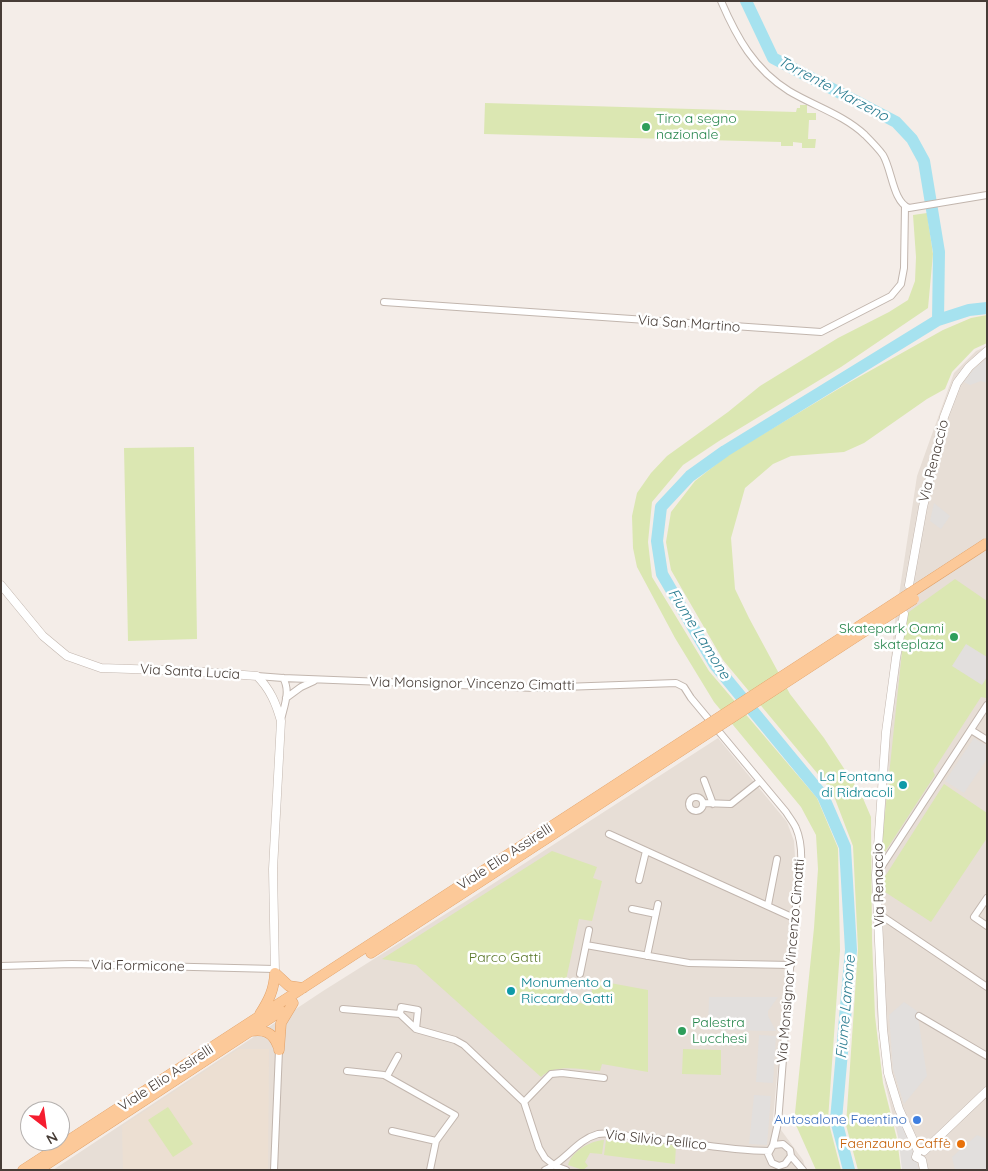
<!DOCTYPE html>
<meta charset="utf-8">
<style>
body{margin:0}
#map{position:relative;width:988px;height:1171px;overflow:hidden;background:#f4ede8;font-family:Quicksand,sans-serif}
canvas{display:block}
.frame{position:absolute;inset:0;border:2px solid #473d37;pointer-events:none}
.north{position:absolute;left:20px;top:1101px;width:50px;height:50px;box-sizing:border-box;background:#fff;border:1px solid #b5b1af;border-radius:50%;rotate:150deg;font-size:14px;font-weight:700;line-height:20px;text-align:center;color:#473d37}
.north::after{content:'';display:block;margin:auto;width:18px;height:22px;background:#f51d2f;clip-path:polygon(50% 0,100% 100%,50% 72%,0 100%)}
</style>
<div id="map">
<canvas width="988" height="1171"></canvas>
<div class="frame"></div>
<div class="north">N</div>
</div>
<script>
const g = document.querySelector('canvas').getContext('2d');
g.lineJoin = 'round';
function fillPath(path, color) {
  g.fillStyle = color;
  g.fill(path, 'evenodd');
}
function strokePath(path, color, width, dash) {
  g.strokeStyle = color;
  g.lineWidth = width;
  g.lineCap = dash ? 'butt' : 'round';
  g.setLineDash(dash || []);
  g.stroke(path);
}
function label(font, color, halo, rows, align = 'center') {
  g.font = font + ' Quicksand,sans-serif';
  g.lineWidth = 5;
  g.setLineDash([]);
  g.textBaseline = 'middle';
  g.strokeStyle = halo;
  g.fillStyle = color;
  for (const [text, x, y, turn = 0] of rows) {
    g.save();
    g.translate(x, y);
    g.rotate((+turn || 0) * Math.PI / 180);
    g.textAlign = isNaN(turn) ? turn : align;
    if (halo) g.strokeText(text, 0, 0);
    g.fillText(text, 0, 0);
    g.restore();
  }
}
fillPath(new Path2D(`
 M 987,346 L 987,1170 L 906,1170 L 885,1083 L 877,1016 L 874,917 L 874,840 L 894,628 L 917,476 L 954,373 L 976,351 Z
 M 718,738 L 787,822 L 794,841 L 796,873 L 773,1119 L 803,1160 L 806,1170 L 53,1170 L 323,991 L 471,898 Z`), '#e7ded6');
fillPath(new Path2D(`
 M 238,1049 L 269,1049 L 268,1170 L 123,1170 L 122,1126 Z`), '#ecdfd2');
fillPath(new Path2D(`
 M 485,103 L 796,112 L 797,108 L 800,108 L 800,105 L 807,105 L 807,113 L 816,113 L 816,120 L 809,120 L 808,139 L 816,139 L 815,148 L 802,148 L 802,143 L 793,142 L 793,146 L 781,146 L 781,142 L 484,134 Z
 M 927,213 L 933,254 L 928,308 L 841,367 L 719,441 L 683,465 L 652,502 L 648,542 L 652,577 L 709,671 L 817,798 L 838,848 L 840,950 L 828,1120 L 841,1170 L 816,1170 L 795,1123 L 795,1113 L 814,928 L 818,869 L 816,835 L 801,807 L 714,702 L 675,638 L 637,567 L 633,548 L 632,516 L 637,493 L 651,473 L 667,456 L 728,412 L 760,386 L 838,338 L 889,312 L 908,300 L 915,281 L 916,257 L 913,215 Z
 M 987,315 L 987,343 L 974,349 L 952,372 L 945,389 L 927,399 L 864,443 L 844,452 L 791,456 L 773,464 L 745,488 L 731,538 L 735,589 L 749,618 L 790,694 L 824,738 L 862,796 L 871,817 L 872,939 L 875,1016 L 883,1083 L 897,1139 L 901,1170 L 858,1170 L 846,1125 L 858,949 L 853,846 L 832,791 L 723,660 L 671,570 L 666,542 L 671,512 L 695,481 L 728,455 L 850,382 L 943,330 L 971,318 Z
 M 194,447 L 197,639 L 128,641 L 124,448 Z
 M 955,579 L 987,601 L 987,696 L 986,698 L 981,697 L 933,771 L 935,775 L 883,855 L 881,851 L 906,614 Z
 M 944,784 L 987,813 L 987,838 L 931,922 L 885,892 L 884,878 Z
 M 552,851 L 597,867 L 593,878 L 602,881 L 592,921 L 579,919 L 562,999 L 589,1005 L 594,980 L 648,990 L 648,1072 L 602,1064 L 600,1071 C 580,1070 556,1063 541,1077 L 416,965 L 382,959 Z
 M 683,1049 L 721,1050 L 721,1075 L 682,1074 Z
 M 168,1107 L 193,1144 L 173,1157 L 148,1120 Z
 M 604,1140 L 602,1154 L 590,1153 L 585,1162 L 588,1166 L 583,1170 L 568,1165 C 572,1151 590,1141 604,1140 Z
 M 606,1140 L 643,1144 L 643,1148 L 644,1142 L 676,1145 L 675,1164 L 604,1155 Z`), '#dbe7b2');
fillPath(new Path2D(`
 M 987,358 L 987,383 L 981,381 L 970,385 L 964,382 L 973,370 Z
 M 934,503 L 950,516 L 941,529 L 930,521 Z
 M 966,644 L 987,657 L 987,677 L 982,685 L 952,666 Z
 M 974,738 L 987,746 L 987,759 L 964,793 L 945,781 Z
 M 709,997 L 778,997 L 768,1011 L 768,1016 L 776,1031 L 708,1030 Z
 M 904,1002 L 917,1011 L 927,1076 L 904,1104 L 893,1069 L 889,1015 Z
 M 759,1035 L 776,1036 L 773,1083 L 756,1082 Z
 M 754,1095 L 771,1096 L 767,1145 L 749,1144 Z
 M 901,1123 L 916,1159 L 919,1170 L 902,1170 L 897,1125 Z
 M 977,1135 L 987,1139 L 987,1170 L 955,1170 L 952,1157 Z`), '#e2dfdd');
strokePath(new Path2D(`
 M 746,1 L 773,58 L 896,122 L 912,139 L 924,161 L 939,252 L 938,320
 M 849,1170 L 836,1120 L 851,950 L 845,847 L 823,796 L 715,665 L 662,574 L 657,541 L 661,507 L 690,476 L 725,451 L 938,320 L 969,310 L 987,308`), '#a6e2ef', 12);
const minor = new Path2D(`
 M 721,1 C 737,38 754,69 789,91 C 814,106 844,115 865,135 C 871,141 878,148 883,155 C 892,170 893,202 909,208 L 987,195
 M 384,302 L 821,332 L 891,296 L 901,284 L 904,268 L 905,206
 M 257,676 L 283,678 L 535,688 L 676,683 L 684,687 L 691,698 L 786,812 C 789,817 794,823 796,828 C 807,853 798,892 794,918 L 778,1123 L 773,1145 L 768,1154 L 772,1163 L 779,1166 L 785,1164 L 791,1156 L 790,1150 L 783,1144 L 773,1145
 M 286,698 L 301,687 L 314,681
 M 281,720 C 284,706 291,691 283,678
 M 971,730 L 987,740
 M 704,780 L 713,804
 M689 804a7 7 0 1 1 14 0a7 7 0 1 1-14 0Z
 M 703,803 L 731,804 L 760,781
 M 609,834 L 794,918
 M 876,875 L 987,705
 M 639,880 L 646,851
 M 987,898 L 974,917 L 987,926
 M 768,905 L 777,859
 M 632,909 L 656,914
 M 879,914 L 987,987
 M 586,945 L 689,963 L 791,965
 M 647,956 L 658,904
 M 1,966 L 72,964 L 275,969
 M 580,974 L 589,930
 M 343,1009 L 400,1014
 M 919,1016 L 987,1056
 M 416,1029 L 418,1010 L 401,1007 L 400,1014 L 416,1029 L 455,1040 L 464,1045 L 524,1102 L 539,1148 L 545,1158 L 555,1166 L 566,1170
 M 347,1071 L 384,1075 L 455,1115 L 436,1141 L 430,1170
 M 387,1076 L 398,1056
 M 524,1102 L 551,1074 L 562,1073 L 604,1078
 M 392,1131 L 436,1141
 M 791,1156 L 803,1170
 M 274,1170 L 279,1050
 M 545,1170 C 565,1162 576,1140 598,1134 C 607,1132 620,1135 629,1136 C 675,1139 722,1151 769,1151`);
const tertiary = new Path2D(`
 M 1,585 L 43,636 L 67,656 L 101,668 L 191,671 L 257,676 C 270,689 276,703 281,721 L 273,869 L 275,973
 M 909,585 L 923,507 L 944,417 L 957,383 L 969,367 L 987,351
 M 904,614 L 896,658 L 886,732 L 876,875 L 883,1029 L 888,1073 L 899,1109 L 918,1151 L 916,1157 L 922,1160 L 924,1170
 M 924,1151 L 987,1091`);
const primary = new Path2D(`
 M 371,953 L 397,936
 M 275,973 L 289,986 L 303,988
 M 260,1014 C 269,1000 274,990 275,973
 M 251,1031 C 264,1029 273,1032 278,1046
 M 279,1050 L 281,1023 L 293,1003
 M 23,1170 L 392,930
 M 38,1170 L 281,1011`);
strokePath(minor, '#c2b6ae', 8);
strokePath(tertiary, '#c2b6ae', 9);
strokePath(primary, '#e1a168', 11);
strokePath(minor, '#fff', 6);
strokePath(tertiary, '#fff', 8);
strokePath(primary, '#fcc999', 10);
const primaryBridge = new Path2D(`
 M 392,930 L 987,543
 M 397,936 L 914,599`);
strokePath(primaryBridge, '#e1a168', 11, []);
strokePath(primaryBridge, '#fcc999', 10);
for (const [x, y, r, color] of [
 [646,127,5,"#2e9e5b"],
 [954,637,5,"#2e9e5b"],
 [903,785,5,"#0f9aa8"],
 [511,991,5,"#0f9aa8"],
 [682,1031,5,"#2e9e5b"],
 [917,1120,5,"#3f7fe0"],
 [961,1144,5,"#e8710a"]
]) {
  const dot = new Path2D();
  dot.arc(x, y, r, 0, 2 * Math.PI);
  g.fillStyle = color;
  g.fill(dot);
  strokePath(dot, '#fff', 2);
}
label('14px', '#27864d', '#fff', [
 ["Tiro a segno",656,119],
 ["nazionale",656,135],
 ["Skatepark Oami",944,629,"right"],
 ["skateplaza",944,645,"right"],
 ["Palestra",692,1023],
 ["Lucchesi",692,1039]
], 'left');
label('14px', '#473d37', '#fff', [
 ["Via San Martino",689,324,4],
 ["Via Renaccio",934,461,-76],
 ["Via Santa Lucia",190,672,3],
 ["Via Monsignor Vincenzo Cimatti",472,684,1],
 ["Viale Elio Assirelli",505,857,-33],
 ["Via Renaccio",879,885,-91],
 ["Via Monsignor Vincenzo Cimatti",791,961,-85],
 ["Via Formicone",138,966,1],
 ["Viale Elio Assirelli",166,1078,-33],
 ["Via Silvio Pellico",656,1140,6]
]);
label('14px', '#0d838f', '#fff', [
 ["La Fontana",893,777],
 ["di Ridracoli",893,793],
 ["Monumento a",521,983,"left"],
 ["Riccardo Gatti",521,999,"left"]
], 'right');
label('14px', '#5a782b', '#fff', [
 ["Parco Gatti",505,958]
]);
label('14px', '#366cbe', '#fff', [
 ["Autosalone Faentino",907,1120]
], 'right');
label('14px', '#c56008', '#fff', [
 ["Faenzauno Caffè",951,1144]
], 'right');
label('italic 15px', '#2b7d91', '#fff', [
 ["Torrente Marzeno",833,89,28],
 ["Fiume Lamone",699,634,58],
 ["Fiume Lamone",846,1007,-85]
]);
</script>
